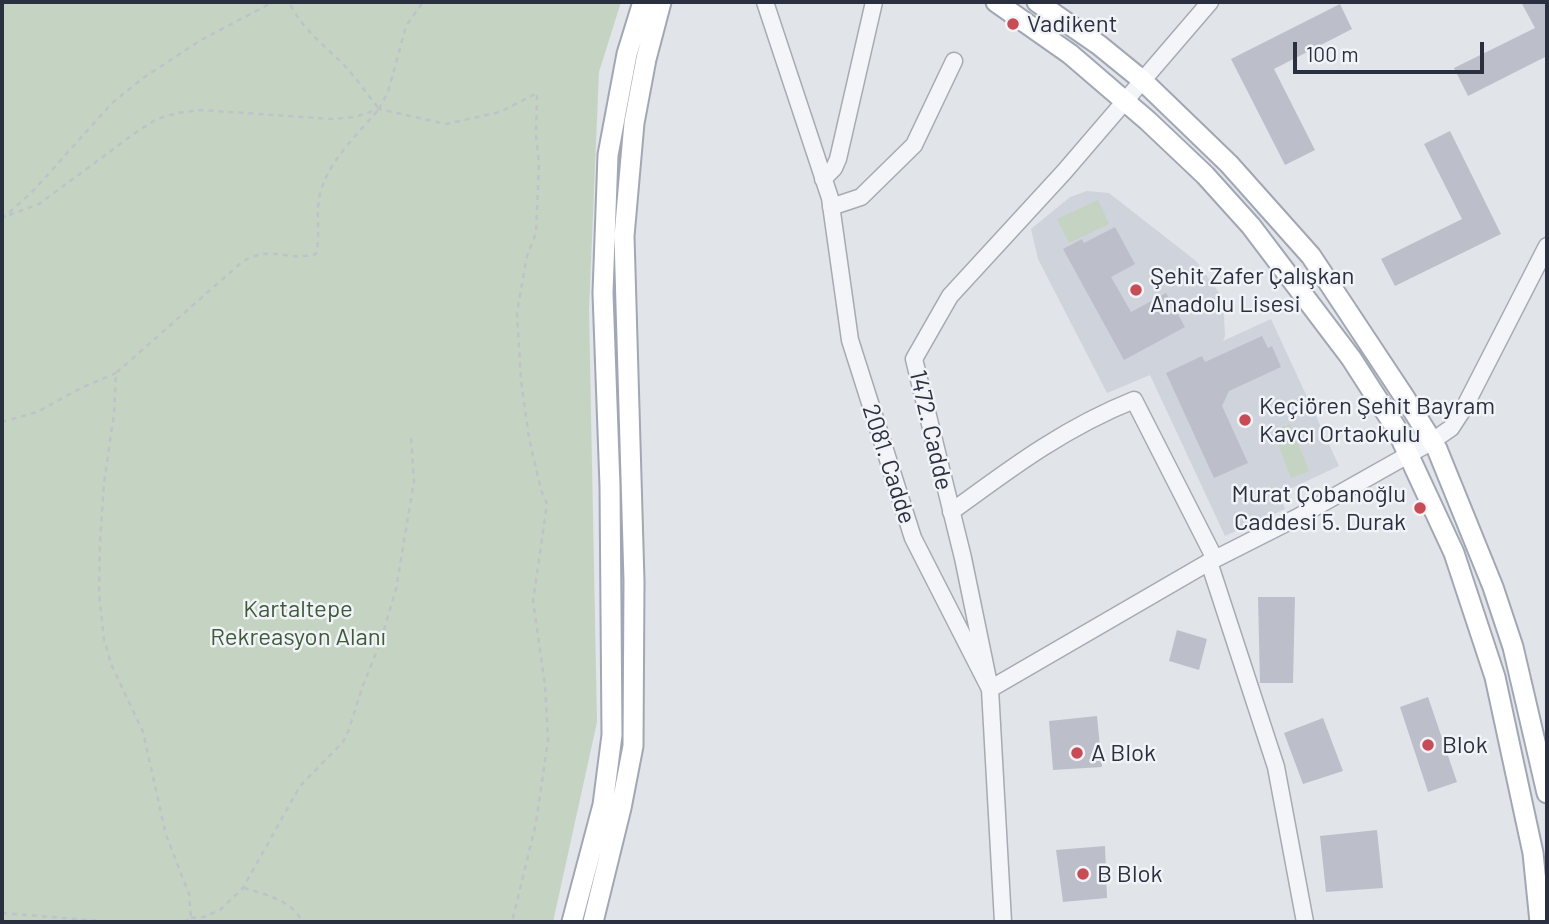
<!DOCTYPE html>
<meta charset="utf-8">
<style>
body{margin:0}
#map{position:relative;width:1549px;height:924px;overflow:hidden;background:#e1e4e9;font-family:Barlow,sans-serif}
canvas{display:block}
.frame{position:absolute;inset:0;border:4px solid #2a3040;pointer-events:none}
.scale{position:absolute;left:1293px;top:42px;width:191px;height:32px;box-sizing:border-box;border:4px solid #2a3040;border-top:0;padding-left:9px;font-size:21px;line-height:24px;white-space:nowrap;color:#2a3040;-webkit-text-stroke:5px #f1f3f7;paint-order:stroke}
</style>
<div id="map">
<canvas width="1549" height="924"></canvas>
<div class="frame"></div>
<div class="scale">100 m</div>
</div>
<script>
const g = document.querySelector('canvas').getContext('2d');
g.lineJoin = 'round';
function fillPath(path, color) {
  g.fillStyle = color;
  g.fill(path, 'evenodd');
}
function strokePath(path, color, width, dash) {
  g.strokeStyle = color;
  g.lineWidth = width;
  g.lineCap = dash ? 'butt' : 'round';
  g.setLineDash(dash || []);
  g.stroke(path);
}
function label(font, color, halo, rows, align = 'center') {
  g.font = font + ' Barlow,sans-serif';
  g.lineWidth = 5;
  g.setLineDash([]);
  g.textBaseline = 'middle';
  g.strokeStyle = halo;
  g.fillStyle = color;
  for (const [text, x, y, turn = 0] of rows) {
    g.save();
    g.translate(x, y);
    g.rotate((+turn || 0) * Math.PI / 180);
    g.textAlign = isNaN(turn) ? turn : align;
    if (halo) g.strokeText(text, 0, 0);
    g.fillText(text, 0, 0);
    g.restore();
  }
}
fillPath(new Path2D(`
 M 1087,191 L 1109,193 L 1196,261 L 1223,298 L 1225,336 L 1223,341 L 1271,319 L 1339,466 L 1279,494 L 1285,509 L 1225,536 L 1150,375 L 1107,393 L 1038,259 L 1031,229 L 1070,197 Z`), '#cfd3db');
fillPath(new Path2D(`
 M 2,2 L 621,2 L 599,72 L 589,309 L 597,722 L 553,922 L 2,922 Z
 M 1098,200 L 1109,224 L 1069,243 L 1057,219 Z
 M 1290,424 L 1309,471 L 1291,478 L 1273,431 Z`), '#c5d3c3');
fillPath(new Path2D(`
 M 1521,2 L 1547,2 L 1547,56 L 1468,96 L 1454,68 L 1535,28 Z
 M 1340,4 L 1352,29 L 1274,69 L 1315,150 L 1285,165 L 1231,59 Z
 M 1450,131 L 1501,234 L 1395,286 L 1381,259 L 1462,219 L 1424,144 Z
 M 1115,227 L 1135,264 L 1111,277 L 1131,312 L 1166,293 L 1185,327 L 1124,360 L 1063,249 L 1082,239 L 1084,243 Z
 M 1262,336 L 1268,348 L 1272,346 L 1281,367 L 1229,391 L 1222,406 L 1248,463 L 1214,478 L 1166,373 L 1202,356 L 1205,362 Z
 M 1258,597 L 1295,597 L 1293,683 L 1260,683 Z
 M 1177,630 L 1207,639 L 1199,670 L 1169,661 Z
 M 1428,697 L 1457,782 L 1428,792 L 1400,707 Z
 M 1097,716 L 1102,767 L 1053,770 L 1049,721 Z
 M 1323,718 L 1343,771 L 1303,784 L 1284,733 Z
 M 1377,830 L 1383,888 L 1326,892 L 1320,836 Z
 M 1105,846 L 1107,898 L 1063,902 L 1056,850 Z`), '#bcbfc9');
const minor = new Path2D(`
 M 765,2 L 830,198 L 850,340 L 913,538 L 990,689 L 1003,922
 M 1210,2 L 1064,172 L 950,296 L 914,359 L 963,558 L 990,689 L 1209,562 L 1298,517 L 1431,442 L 1451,428 L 1464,408 L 1547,246
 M 823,179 L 834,168 L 838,159 L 874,2
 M 831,207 L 861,197 L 914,145 L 954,61
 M 951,512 C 1011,468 1064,428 1134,400 L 1215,559
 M 1209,562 L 1276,767 L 1305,922`);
const major = new Path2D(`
 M 996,2 L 1070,54 L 1148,121 L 1205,175 L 1251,226 L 1351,358 L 1396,428 L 1454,553 L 1495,677 L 1533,853 L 1540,922
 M 1037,2 L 1099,45 L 1142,80 L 1229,164 L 1311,256 L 1405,398 L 1437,449 L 1493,587 L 1513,647 L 1547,793
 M 572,922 L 603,805 L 612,735 L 610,486 L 603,293 L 608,155 L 627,54 L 643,2
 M 593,922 L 621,808 L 633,746 L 634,581 L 624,236 L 634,123 L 646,59 L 661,2`);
strokePath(minor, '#a6aab3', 19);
strokePath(major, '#a1a7b4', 23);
strokePath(new Path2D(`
 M 379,109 L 388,92 L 406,26 L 423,2
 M 9,215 L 39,204 L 135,133 L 157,119 L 177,113 L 201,110 L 332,119 L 355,117 L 379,109 L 446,124 L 500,112 L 537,93 L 536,136 L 539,164 L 536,233 L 527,256 L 517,312 L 521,381 L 529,438 L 541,490 L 547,504 L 533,601 L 545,685 L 548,740 L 536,823 L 512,922
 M 2,219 L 34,190 L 112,103 L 143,78 L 201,40 L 273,2
 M 2,422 L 37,412 L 81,388 L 116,373
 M 244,888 C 264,894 294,901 302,922
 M 2,913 L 112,922
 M 191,918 L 204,917 L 220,910 L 243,888 L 300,786 L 343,742 L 348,732 L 362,688 L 380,643 L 396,589 L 414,481 L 411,437
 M 184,922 L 191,918 L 189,894 L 166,835 L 143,732 L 111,664 L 104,639 L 99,594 L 100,542 L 104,483 L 114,414 L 116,373 L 242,262 C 271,244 286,262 316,254 C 321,234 315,214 320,194 C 328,161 358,134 379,109 C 367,94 357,79 344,65 C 324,45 301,28 289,2`), '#bfc2c8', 2.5, [5, 5]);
strokePath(minor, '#f4f5f8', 16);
strokePath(major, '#fff', 19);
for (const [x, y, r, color] of [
 [1013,24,7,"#c84c55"],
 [1136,290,7,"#c84c55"],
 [1245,420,7,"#c84c55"],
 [1420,508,7,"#c84c55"],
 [1428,745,7,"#c84c55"],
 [1077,753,7,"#c84c55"],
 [1083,874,7,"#c84c55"]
]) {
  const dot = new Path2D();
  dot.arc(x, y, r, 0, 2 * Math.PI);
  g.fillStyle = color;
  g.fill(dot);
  strokePath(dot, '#f1f3f7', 2.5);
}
label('24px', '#2a3040', '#f1f3f7', [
 ["Vadikent",1027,24],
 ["Şehit Zafer Çalışkan",1150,276],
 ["Anadolu Lisesi",1150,304],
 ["Keçiören Şehit Bayram",1259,406],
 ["Kavcı Ortaokulu",1259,434],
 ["Murat Çobanoğlu",1406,494,"right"],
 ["Caddesi 5. Durak",1406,522,"right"],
 ["Blok",1442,745],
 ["A Blok",1091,753],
 ["B Blok",1097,874]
], 'left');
label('24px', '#2a3040', '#f1f3f7', [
 ["1472. Cadde",931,430,77],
 ["2081. Cadde",889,464,72]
]);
label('24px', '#3c5b38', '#f1f3f7', [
 ["Kartaltepe",298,609],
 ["Rekreasyon Alanı",298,637]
]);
</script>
